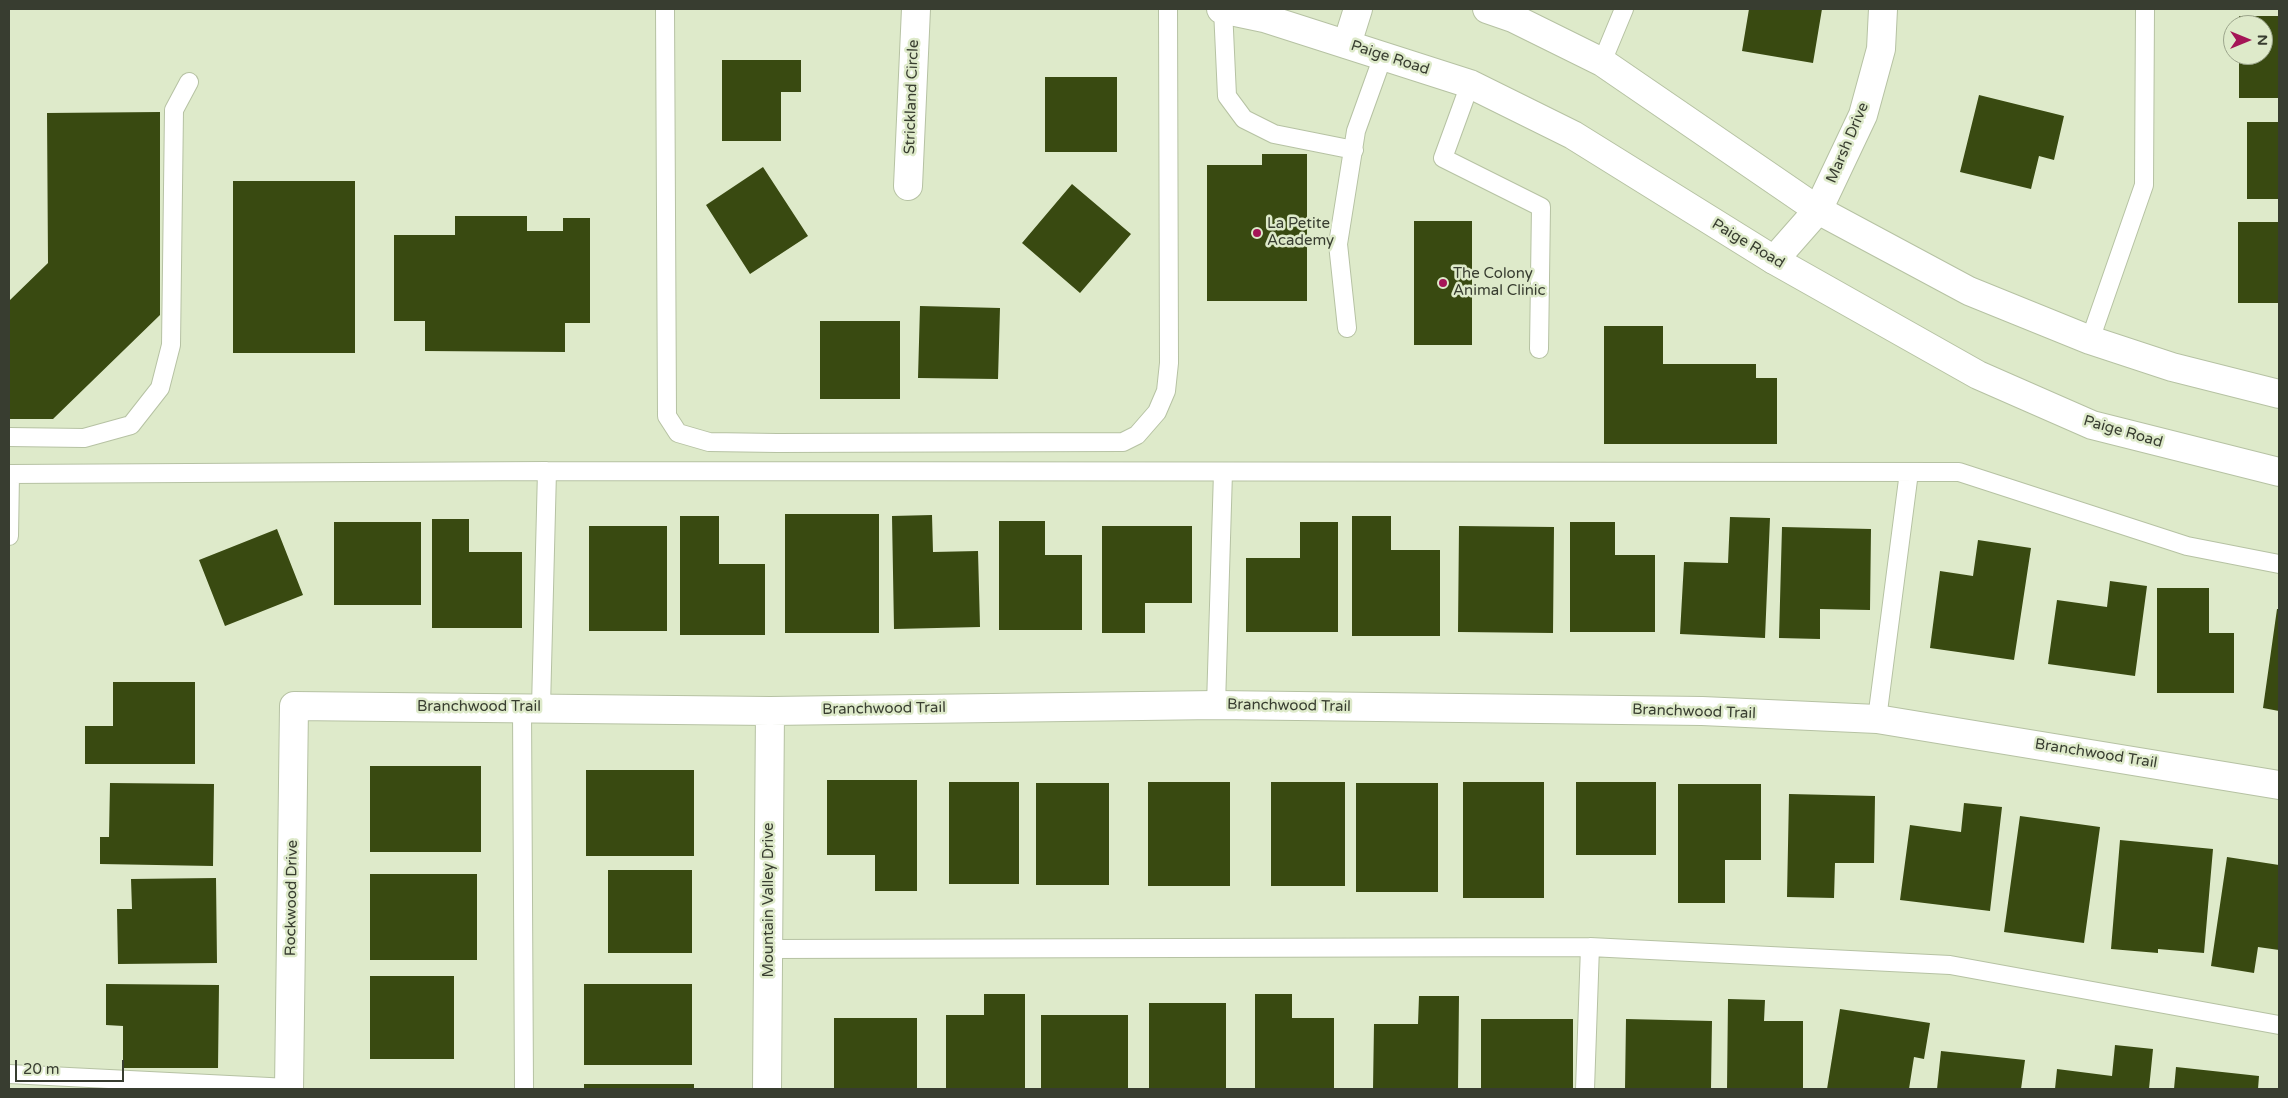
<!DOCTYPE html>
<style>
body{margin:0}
#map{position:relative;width:2288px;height:1098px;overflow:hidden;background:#deeaca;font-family:"Varela Round",sans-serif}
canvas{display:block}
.frame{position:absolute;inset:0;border:10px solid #383d30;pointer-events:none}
.north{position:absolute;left:2223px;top:15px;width:50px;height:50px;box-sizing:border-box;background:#deeaca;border:1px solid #9ca58c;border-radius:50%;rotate:90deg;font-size:14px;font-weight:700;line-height:20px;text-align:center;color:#383d30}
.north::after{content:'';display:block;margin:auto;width:18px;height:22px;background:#a51557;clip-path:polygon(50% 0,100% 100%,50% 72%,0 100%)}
.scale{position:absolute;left:15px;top:1060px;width:109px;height:22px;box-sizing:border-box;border:2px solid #383d30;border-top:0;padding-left:6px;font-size:15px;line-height:18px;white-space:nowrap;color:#383d30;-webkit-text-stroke:4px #deeaca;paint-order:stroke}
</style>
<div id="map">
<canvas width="2288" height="1098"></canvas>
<div class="frame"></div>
<div class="north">N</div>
<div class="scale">20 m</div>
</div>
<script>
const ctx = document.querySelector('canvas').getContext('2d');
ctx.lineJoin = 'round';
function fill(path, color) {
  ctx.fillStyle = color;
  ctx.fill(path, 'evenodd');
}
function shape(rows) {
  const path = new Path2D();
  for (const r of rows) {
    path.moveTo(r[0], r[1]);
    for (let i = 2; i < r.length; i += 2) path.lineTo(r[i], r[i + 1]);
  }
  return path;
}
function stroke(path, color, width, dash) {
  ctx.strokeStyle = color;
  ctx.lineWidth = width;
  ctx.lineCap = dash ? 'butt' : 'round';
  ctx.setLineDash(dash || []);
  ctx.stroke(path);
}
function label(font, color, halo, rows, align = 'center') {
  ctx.font = font + ' "Varela Round",sans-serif';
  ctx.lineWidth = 5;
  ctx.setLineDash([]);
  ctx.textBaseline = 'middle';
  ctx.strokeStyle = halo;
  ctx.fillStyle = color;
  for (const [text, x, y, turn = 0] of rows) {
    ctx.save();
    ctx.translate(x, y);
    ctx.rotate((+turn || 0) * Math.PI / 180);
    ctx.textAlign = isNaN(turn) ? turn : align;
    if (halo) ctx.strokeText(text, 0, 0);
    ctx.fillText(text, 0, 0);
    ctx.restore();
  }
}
fill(shape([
 [1749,9,1822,9,1813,63,1742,51],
 [2239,16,2279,16,2279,98,2239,98,2239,55,2263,55,2263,25,2239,25],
 [722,60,801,60,801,92,781,92,781,141,722,141],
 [1045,77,1117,77,1117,152,1045,152],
 [1979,95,2064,116,2054,160,2039,156,2031,189,1960,172],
 [160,112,160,315,53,419,9,419,9,301,48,263,47,113],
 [2247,122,2279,122,2279,199,2247,199],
 [1262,154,1307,154,1307,301,1207,301,1207,165,1262,165],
 [763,167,808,236,750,274,706,205],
 [233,181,355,181,355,353,233,353],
 [1072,184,1131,234,1080,293,1022,243],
 [455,216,527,216,527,231,563,231,563,218,590,218,590,323,565,323,565,352,425,351,425,321,394,321,394,235,455,235],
 [1414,221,1472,221,1472,345,1414,345],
 [2238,222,2279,222,2279,303,2238,303],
 [920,306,1000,308,998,379,918,378],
 [820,321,900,321,900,399,820,399],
 [1604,326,1663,326,1663,364,1756,364,1756,378,1777,378,1777,444,1604,444],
 [785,514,879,514,879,633,785,633],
 [932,515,933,552,978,551,980,627,894,629,892,516],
 [680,516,719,516,719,564,765,564,765,635,680,635],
 [1352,516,1391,516,1391,550,1440,550,1440,636,1352,636],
 [1730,517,1770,518,1765,638,1680,634,1684,562,1728,563],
 [432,519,469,519,469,552,522,552,522,628,432,628],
 [999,521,1045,521,1045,555,1082,555,1082,630,999,630],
 [334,522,421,522,421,605,334,605],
 [1300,522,1338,522,1338,632,1246,632,1246,558,1300,558],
 [1570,522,1615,522,1615,555,1655,555,1655,632,1570,632],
 [589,526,667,526,667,631,589,631],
 [1102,526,1192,526,1192,603,1145,603,1145,633,1102,633],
 [1459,526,1554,527,1553,633,1458,632],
 [1782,527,1871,529,1870,610,1820,609,1820,639,1779,638],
 [277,529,303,595,225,626,199,560],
 [1978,540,2031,548,2014,660,1930,648,1940,571,1973,576],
 [2110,581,2147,586,2135,676,2048,664,2057,600,2107,607],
 [2157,588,2209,588,2209,633,2234,633,2234,693,2157,693],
 [2277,609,2279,609,2279,711,2263,708],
 [113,682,195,682,195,764,85,764,85,726,113,726],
 [370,766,481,766,481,852,370,852],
 [586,770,694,770,694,856,586,856],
 [827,780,917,780,917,891,875,891,875,855,827,855],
 [949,782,1019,782,1019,884,949,884],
 [1148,782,1230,782,1230,886,1148,886],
 [1271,782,1345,782,1345,886,1271,886],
 [1463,782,1544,782,1544,898,1463,898],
 [1576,782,1656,782,1656,855,1576,855],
 [110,783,214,784,213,866,100,864,100,837,109,837],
 [1036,783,1109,783,1109,885,1036,885],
 [1356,783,1438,783,1438,892,1356,892],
 [1678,784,1761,784,1761,860,1725,860,1725,903,1678,903],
 [1789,794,1875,796,1874,863,1835,863,1834,898,1787,897],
 [1964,803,2002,807,1990,911,1900,900,1910,825,1961,832],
 [2020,816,2100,827,2084,943,2004,932],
 [2120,840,2213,849,2204,953,2158,949,2158,953,2111,949],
 [2227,857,2279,865,2279,950,2258,947,2254,973,2211,966],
 [608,870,692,870,692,953,608,953],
 [370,874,477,874,477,960,370,960],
 [216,878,217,963,118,964,117,909,132,909,131,879],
 [370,976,454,976,454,1059,370,1059],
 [106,984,219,985,218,1068,123,1068,123,1026,106,1025],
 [584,984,692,984,692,1065,584,1065],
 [984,994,1025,994,1025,1089,946,1089,946,1015,984,1015],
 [1255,994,1292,994,1292,1018,1334,1018,1334,1089,1255,1089],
 [1419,996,1459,996,1458,1089,1373,1089,1374,1024,1418,1024],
 [1728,999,1765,1000,1764,1021,1803,1021,1803,1089,1727,1089],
 [1149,1003,1226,1003,1226,1089,1149,1089],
 [1840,1009,1930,1023,1924,1059,1914,1057,1909,1089,1827,1089],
 [1041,1015,1128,1015,1128,1089,1041,1089],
 [834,1018,917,1018,917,1089,834,1089],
 [1481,1019,1573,1019,1573,1089,1481,1089],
 [1626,1019,1712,1021,1711,1089,1625,1089],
 [2115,1045,2153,1049,2149,1089,2055,1089,2057,1069,2112,1076],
 [1941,1051,2025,1060,2021,1089,1937,1089],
 [2176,1067,2259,1076,2258,1089,2174,1089],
 [584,1084,694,1084,694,1089,584,1089]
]), '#394a11');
const lane = shape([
 [665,9,667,416,678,433,709,442,777,443,1123,442,1137,435,1157,412,1166,391,1169,363,1168,9],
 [1223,9,1227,96,1244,119,1274,134,1354,150],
 [1602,62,1624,9],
 [1470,84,1443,158,1541,207,1539,349],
 [1347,328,1338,244,1356,131,1383,56],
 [2090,340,2144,185,2145,9],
 [9,437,84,438,131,425,160,388,171,345,174,110,189,82],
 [547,471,1959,472,2187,546,2279,564],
 [9,536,10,474,547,471,541,707],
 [1216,705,1223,472],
 [522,708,524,1089],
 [1877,719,1909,472],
 [768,949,1590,947,1950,965,2279,1025],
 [9,1074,289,1088],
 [1585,1089,1590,947]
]);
const street = shape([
 [1347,44,1358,9],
 [908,186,916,9],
 [1774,260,1818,210,1863,115,1881,49,1883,9],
 [289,1089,294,706,770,711,1216,705,1702,711,1877,719,2279,785],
 [767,1089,770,711]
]);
const secondary = shape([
 [1221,9,1264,18,1470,84,1573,135,1774,260,1978,375,2092,425,2279,472],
 [1487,9,1513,18,1602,62,1818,210,1969,291,2090,340,2172,367,2279,394]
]);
stroke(lane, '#b6c2a3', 20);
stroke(street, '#b6c2a3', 30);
stroke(secondary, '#b6c2a3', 30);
stroke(lane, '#fff', 18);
stroke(street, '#fff', 28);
stroke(secondary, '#fff', 28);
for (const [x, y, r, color] of [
 [1257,233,5,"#a51557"],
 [1443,283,5,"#a51557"]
]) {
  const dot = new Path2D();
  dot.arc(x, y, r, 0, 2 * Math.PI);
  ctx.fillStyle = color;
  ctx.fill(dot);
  stroke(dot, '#deeaca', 2);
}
label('15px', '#383d30', '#deeaca', [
 ["Paige Road",1390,58,18],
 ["Strickland Circle",912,97,-88],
 ["Marsh Drive",1848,143,-67],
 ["Paige Road",1748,244,31],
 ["Paige Road",2123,432,16],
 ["Branchwood Trail",1289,706,1],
 ["Branchwood Trail",479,707],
 ["Branchwood Trail",884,709,-1],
 ["Branchwood Trail",1694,712,2],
 ["Branchwood Trail",2096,754,9],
 ["Rockwood Drive",292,898,-89],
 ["Mountain Valley Drive",769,900,-90]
]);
label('15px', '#383d30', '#deeaca', [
 ["La Petite",1267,224],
 ["Academy",1267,241],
 ["The Colony",1453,274],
 ["Animal Clinic",1453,291]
], 'left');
</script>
